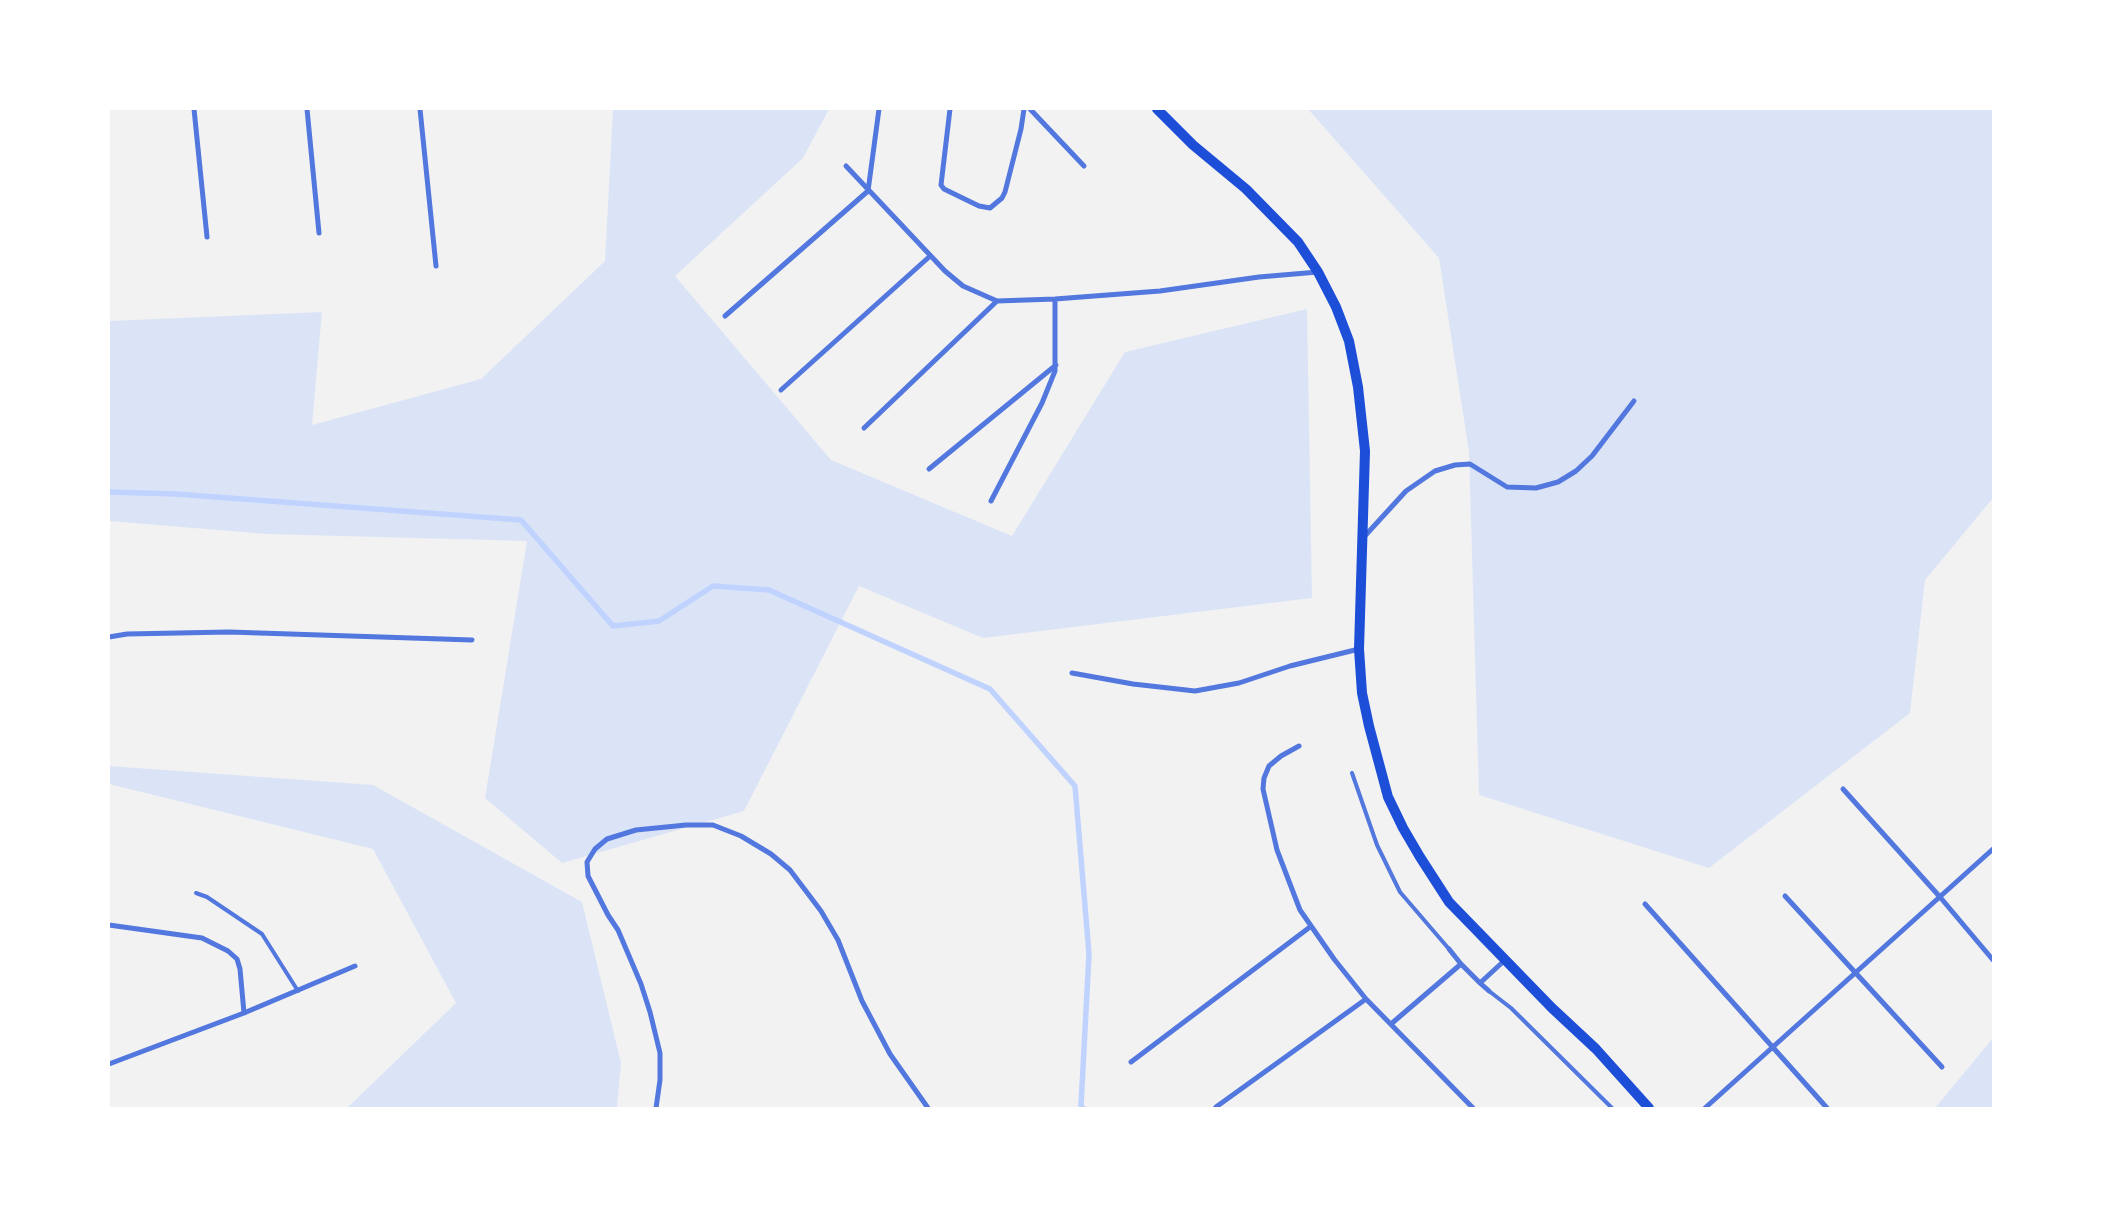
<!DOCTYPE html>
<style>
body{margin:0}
#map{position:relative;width:2102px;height:1217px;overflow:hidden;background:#f2f2f2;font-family:Helvetica,sans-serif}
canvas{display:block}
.frame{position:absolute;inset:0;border:110px solid #fff;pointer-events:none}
</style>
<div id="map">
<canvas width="2102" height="1217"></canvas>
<div class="frame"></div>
</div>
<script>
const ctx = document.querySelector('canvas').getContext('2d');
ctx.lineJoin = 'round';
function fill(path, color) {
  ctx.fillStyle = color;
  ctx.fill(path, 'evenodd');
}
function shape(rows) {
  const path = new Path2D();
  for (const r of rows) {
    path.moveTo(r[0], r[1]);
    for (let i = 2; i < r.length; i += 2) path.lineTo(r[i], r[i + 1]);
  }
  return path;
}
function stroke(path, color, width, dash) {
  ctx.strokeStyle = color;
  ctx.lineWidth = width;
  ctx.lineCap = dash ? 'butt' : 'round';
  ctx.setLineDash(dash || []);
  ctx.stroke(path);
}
fill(shape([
 [613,109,829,109,803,158,675,276,831,460,1012,536,1125,352,1307,309,1312,598,983,638,859,586,744,811,562,863,485,798,527,541,267,534,109,521,109,321,322,312,312,425,481,379,605,261],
 [1308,109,1993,109,1993,498,1925,580,1910,713,1709,868,1479,795,1469,452,1439,258],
 [109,766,373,785,582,902,621,1063,617,1108,347,1108,456,1003,373,849,109,784],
 [1993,1038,1993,1108,1935,1108]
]), '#dbe4f7');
stroke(shape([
 [109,492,176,494,521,520,613,626,659,621,713,586,769,590,990,689,1075,786,1089,954,1081,1106,1083,1108]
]), '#bfd3fe', 5.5);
stroke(shape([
 [1352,773,1377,845,1400,892,1449,949],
 [196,893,207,897,262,934,298,991],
 [1489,991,1511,1008,1612,1108]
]), '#5277de', 4);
stroke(shape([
 [194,109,207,237],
 [307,109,319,233],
 [420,109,436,266],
 [950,109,941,185,944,189,979,206,990,208,1002,198,1005,192,1021,129,1024,109],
 [1030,109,1084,166],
 [846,166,945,271,963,286,997,301,1055,299,1160,291,1259,277,1318,272],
 [725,316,868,191,879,109],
 [781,390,929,257],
 [864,428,997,301],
 [929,469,1056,365],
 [991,501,1042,403,1055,371,1055,299],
 [1363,538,1406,491,1435,471,1455,465,1470,464,1507,487,1536,488,1558,482,1576,471,1592,456,1634,401],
 [109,637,127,634,229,632,472,640],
 [1072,673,1133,684,1195,691,1239,683,1290,666,1359,649],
 [1299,746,1281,756,1269,766,1264,778,1263,789,1277,850,1300,910,1334,959,1366,999,1473,1108],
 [1843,789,1940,897,1993,960],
 [1785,896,1942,1067],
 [1645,904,1827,1108],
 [109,925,202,938,228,951,237,959,240,969,244,1013],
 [1449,949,1461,964],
 [1480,983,1489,991],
 [1391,1024,1461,964,1480,983,1505,960],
 [1131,1062,1310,927],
 [109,1064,244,1013,355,966],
 [1216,1107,1366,999],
 [656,1108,660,1080,660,1053,650,1012,641,984,618,930,608,915,588,876,587,862,595,849,607,839,636,830,686,825,713,825,741,836,771,854,790,870,821,911,838,940,862,1001,890,1054,928,1108],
 [1705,1108,1993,849]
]), '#5277de', 5);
stroke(shape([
 [1157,109,1193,145,1246,189,1298,242,1318,272,1336,307,1349,341,1358,387,1365,451,1359,649,1362,693,1369,726,1388,797,1403,828,1420,857,1449,902,1552,1008,1596,1049,1649,1108]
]), '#1d4ed8', 10);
</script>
